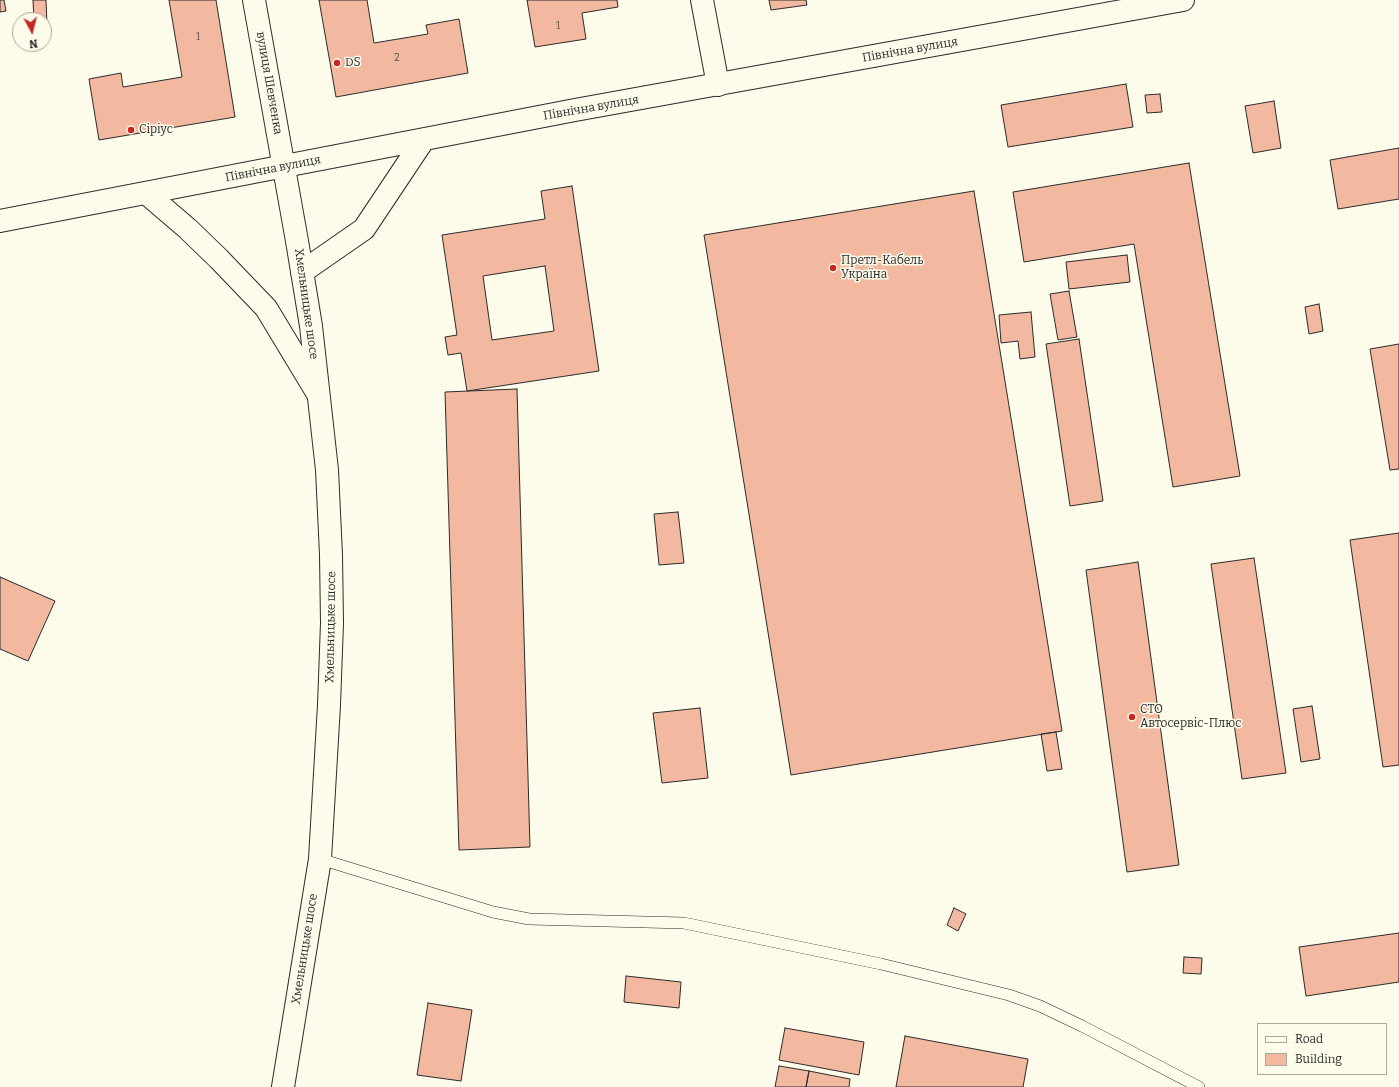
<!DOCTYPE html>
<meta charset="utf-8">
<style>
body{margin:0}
#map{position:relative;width:1399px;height:1087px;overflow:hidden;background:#fdfbea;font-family:Bitter,serif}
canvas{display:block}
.legend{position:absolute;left:1257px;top:1023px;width:130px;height:52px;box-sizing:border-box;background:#fdfbea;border:1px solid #a9a89e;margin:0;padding:5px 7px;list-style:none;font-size:12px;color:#2b2b2b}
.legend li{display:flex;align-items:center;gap:8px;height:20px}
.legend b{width:20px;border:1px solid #a9a89e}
.north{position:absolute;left:12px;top:12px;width:40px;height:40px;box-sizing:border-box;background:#fdfbea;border:1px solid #a9a89e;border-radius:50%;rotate:173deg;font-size:11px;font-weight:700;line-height:16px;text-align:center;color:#2b2b2b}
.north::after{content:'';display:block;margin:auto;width:14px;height:18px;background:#c62828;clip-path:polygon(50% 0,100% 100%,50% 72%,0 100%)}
</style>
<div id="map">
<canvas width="1399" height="1087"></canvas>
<ul class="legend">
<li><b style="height:5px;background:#fdfbea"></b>Road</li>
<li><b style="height:11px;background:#f2b8a0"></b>Building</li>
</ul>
<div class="north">N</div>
</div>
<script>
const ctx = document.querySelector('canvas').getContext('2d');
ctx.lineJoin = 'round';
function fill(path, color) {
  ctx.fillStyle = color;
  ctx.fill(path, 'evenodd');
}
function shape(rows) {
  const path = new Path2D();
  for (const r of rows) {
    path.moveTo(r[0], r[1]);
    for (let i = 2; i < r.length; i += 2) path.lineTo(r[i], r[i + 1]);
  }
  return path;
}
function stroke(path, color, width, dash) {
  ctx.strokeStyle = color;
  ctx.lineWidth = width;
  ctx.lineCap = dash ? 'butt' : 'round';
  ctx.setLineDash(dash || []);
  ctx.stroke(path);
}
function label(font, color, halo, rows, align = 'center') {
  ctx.font = font + ' Bitter,serif';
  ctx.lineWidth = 3;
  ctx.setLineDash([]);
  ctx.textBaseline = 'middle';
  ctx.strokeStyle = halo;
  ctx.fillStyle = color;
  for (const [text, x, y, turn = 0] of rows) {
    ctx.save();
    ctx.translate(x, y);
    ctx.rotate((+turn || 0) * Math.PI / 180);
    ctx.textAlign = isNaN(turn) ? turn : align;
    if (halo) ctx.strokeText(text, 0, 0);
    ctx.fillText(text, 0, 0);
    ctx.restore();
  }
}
const building = shape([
 [0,0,4,0,6,11,0,12,0,0],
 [33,0,46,0,47,25,44,25,44,20,34,20,33,0],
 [169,0,216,0,235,117,99,140,89,79,121,73,123,87,182,77,169,0],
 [319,0,367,0,374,43,428,34,426,25,459,19,468,73,336,97,319,0],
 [527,0,617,0,618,7,582,13,586,39,535,47,527,0],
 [769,0,806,0,807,5,771,10,769,0],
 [1126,84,1133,127,1008,147,1001,105,1126,84],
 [1160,94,1162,112,1147,113,1145,95,1160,94],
 [1274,101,1281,148,1253,153,1245,106,1274,101],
 [1399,148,1399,199,1338,209,1330,160,1399,148],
 [1189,163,1240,476,1173,487,1134,244,1024,262,1013,192,1189,163],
 [572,186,599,371,467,391,461,353,448,355,445,337,457,335,442,235,545,219,541,191,572,186],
 [545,266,554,331,492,340,483,276,545,266],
 [974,191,1062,731,791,775,704,235,974,191],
 [1127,255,1130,282,1069,289,1066,262,1127,255],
 [1069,291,1077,337,1058,340,1050,294,1069,291],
 [1319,304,1323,331,1309,334,1305,307,1319,304],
 [1031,312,1035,357,1020,359,1018,341,1001,343,999,315,1031,312],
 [1079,339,1103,501,1070,506,1046,344,1079,339],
 [1399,344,1399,469,1390,470,1370,349,1399,344],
 [517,389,530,847,459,850,445,392,517,389],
 [678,512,684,563,659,565,654,514,678,512],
 [1399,533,1399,765,1383,767,1350,540,1399,533],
 [1254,558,1286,773,1242,779,1211,564,1254,558],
 [1138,562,1179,865,1127,872,1086,570,1138,562],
 [0,577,55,601,28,661,0,649,0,577],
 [1312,706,1320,759,1301,762,1293,709,1312,706],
 [700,708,708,778,662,783,653,713,700,708],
 [1056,732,1062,769,1047,771,1041,734,1056,732],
 [954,908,966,914,958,931,947,925,954,908],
 [1399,933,1399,982,1306,996,1299,947,1399,933],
 [1184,957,1202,958,1201,974,1183,973,1184,957],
 [626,976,681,982,679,1008,624,1002,626,976],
 [428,1003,472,1010,461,1081,417,1075,428,1003],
 [785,1028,864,1042,859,1075,779,1060,785,1028],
 [905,1036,1028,1059,1023,1087,896,1087,905,1036],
 [779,1066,809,1071,806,1087,775,1087,779,1066],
 [809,1071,850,1079,849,1087,806,1087,809,1071]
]);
fill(building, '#f2b8a0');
stroke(building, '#2b2b2b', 1);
const service = shape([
 [320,859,493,912,529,919,684,923,881,964,1009,995,1040,1006,1082,1026,1199,1087]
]);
const minor = shape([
 [702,0,718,85]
]);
const tertiary = shape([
 [254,0,297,241,311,326,327,470,331,555,332,623,329,705,320,859,283,1087]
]);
const secondary = shape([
 [146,193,188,229,219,259,266,308,318,394],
 [0,221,575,110,1183,0],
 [302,272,364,229,424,139]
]);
stroke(service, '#2b2b2b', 12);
stroke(minor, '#2b2b2b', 24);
stroke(tertiary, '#2b2b2b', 24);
stroke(secondary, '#2b2b2b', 24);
stroke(service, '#fdfbea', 11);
stroke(minor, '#fdfbea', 22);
stroke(tertiary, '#fdfbea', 22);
stroke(secondary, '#fdfbea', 22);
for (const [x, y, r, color] of [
 [337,63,4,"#c62828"],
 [131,130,4,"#c62828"],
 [833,268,4,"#c62828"],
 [1132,717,4,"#c62828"]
]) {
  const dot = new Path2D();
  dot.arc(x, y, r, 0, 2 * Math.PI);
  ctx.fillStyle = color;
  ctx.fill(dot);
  stroke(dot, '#fdfbea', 1.5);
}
label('10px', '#5d4e48', null, [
 ["1",558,26],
 ["1",198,37],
 ["2",397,58]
]);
label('12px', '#2b2b2b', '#fdfbea', [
 ["Північна вулиця",910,50,-10],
 ["вулиця Шевченка",269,83,80],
 ["Північна вулиця",591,108,-10],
 ["Північна вулиця",273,169,-11],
 ["Хмельницьке шосе",306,304,82],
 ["Хмельницьке шосе",331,627,-89],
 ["Хмельницьке шосе",305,949,-81]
]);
label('12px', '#2b2b2b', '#fdfbea', [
 ["DS",345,63],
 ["Сіріус",139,130],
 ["Претл-Кабель",841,261],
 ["Україна",841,275],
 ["СТО",1140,710],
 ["Автосервіс-Плюс",1140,724]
], 'left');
</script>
